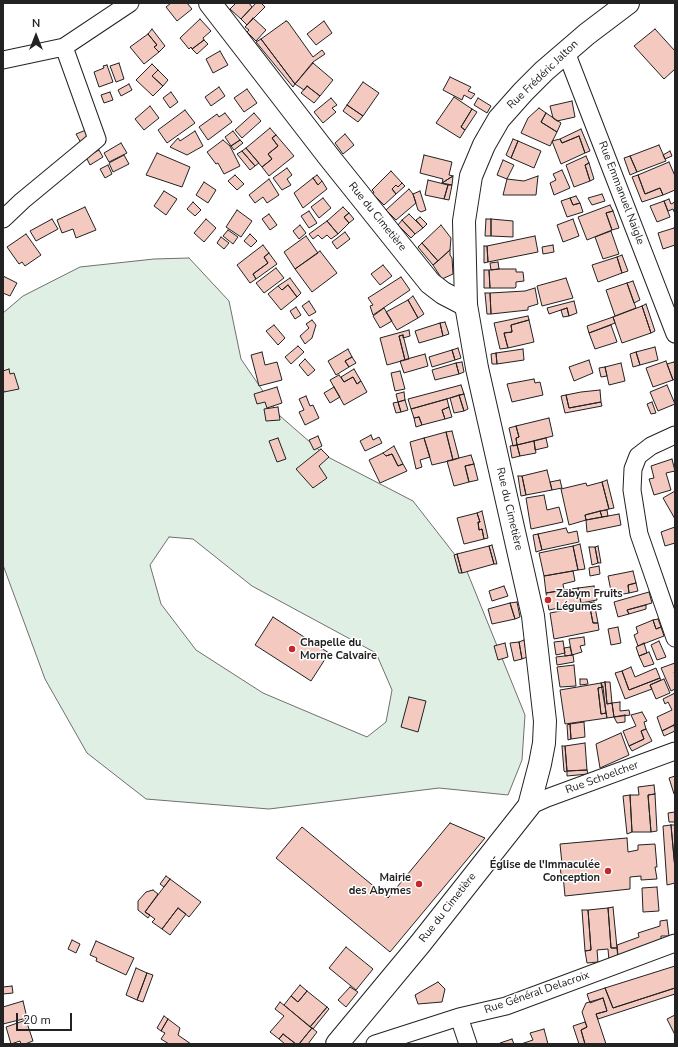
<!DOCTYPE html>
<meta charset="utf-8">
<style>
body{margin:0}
#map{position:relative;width:678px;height:1047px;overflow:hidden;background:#fff;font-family:"Nunito Sans",sans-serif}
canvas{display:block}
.frame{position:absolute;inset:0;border:4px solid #222;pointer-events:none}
.north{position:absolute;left:16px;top:16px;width:40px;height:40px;-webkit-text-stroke:3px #fff;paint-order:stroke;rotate:0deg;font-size:11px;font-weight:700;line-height:16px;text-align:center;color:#222}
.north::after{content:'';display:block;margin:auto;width:14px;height:18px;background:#222;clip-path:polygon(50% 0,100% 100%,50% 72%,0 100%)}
.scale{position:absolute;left:16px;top:1013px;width:56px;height:18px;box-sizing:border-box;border:2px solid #222;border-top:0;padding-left:5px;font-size:12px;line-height:14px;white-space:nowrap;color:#222;-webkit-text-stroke:3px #fff;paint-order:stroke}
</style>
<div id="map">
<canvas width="678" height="1047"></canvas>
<div class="frame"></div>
<div class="north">N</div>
<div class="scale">20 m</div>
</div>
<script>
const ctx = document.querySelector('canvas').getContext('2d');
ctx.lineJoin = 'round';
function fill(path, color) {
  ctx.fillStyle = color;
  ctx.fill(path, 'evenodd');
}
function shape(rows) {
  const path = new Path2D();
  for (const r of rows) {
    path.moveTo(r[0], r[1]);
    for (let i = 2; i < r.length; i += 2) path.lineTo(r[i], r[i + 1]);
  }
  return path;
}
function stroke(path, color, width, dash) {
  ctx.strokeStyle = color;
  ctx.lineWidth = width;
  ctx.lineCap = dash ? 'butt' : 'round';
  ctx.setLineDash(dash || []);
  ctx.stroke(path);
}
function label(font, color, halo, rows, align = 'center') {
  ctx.font = font + ' "Nunito Sans",sans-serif';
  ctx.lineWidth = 3;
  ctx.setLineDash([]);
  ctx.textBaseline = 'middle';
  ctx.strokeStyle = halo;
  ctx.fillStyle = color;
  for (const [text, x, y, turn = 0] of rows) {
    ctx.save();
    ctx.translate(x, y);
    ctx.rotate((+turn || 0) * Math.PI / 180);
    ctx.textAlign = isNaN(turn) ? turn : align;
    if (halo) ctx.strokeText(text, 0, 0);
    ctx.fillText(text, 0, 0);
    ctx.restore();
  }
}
const green = shape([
 [189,258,229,301,241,359,280,416,326,456,413,501,466,569,525,715,522,760,508,795,439,788,269,809,146,799,87,753,45,679,3,565,3,313,23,296,80,267,154,259,189,258],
 [169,537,193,539,252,586,376,653,392,690,386,722,367,737,263,693,196,650,161,604,150,565,169,537]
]);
fill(green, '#e0efe3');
stroke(green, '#6f6f6f', 1);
const building = shape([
 [171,3,187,3,192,9,177,21,166,7,171,3],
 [236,3,249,3,252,7,241,19,230,9,236,3],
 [256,3,261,3,265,7,247,25,241,19,256,3],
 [253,18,266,30,256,41,247,32,249,30,245,27,253,18],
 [200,19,211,31,203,38,204,40,192,49,191,47,189,49,180,38,200,19],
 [286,21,288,22,313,57,322,50,325,54,313,62,295,84,261,39,286,21],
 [324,21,332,33,316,45,307,34,324,21],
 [152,29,165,46,159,52,154,47,157,45,148,34,152,29],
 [655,29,675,51,675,69,664,79,634,46,655,29],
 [148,34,157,45,154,47,159,52,144,64,130,47,148,34],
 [261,39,295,84,293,87,256,42,261,39],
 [204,40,208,44,197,54,192,49,204,40],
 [220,51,228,65,213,73,206,59,220,51],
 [119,63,124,79,116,82,110,66,119,63],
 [313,63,333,80,320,96,307,86,304,90,295,84,313,63],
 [152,64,158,70,152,76,163,86,153,96,136,80,152,64],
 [107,65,113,82,99,87,94,72,104,68,103,66,107,65],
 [158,70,168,80,163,86,152,76,158,70],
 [450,77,471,87,468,91,475,94,471,99,464,95,462,100,443,90,450,77],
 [363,82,379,93,363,116,347,105,363,82],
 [129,84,132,90,121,96,118,90,129,84],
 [307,86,320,96,314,103,301,93,307,86],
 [219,87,225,96,211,106,205,97,219,87],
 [247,89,257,103,244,112,234,98,247,89],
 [110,92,113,100,104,103,101,95,110,92],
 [171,92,178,102,170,108,163,98,171,92],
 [454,97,472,109,461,127,465,130,460,138,436,123,454,97],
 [331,98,337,105,332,108,336,112,323,123,314,112,331,98],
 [478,98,491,106,487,113,474,105,478,98],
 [572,101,575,117,557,121,553,118,550,106,572,101],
 [347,105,363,116,358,122,343,111,347,105],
 [150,106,159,118,144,130,135,119,150,106],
 [539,108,546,113,541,122,557,132,550,146,521,133,528,118,539,108],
 [472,109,477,112,465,130,461,127,472,109],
 [185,110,195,123,167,143,158,130,185,110],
 [225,113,232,122,208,140,199,127,217,114,219,117,225,113],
 [254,113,261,121,242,138,235,130,254,113],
 [546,113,561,123,557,132,541,122,546,113],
 [270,128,276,135,272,138,278,146,268,154,272,159,262,167,246,148,270,128],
 [581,129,590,151,585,153,579,136,562,143,560,139,581,129],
 [86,130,91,140,82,145,76,134,86,130],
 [195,131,203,146,187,155,170,147,178,138,180,141,195,131],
 [233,131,240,140,231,146,225,137,233,131],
 [345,134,354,145,343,154,335,143,345,134],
 [276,135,294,156,269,176,262,167,272,159,268,154,278,146,272,138,276,135],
 [579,136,585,153,561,164,552,141,560,139,562,143,579,136],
 [513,139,518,141,511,158,506,155,513,139],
 [223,140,230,146,240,166,224,174,218,163,216,164,207,152,223,140],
 [240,140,243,143,234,150,231,146,240,140],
 [518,141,541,151,534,168,511,158,518,141],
 [121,143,127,153,109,162,104,153,121,143],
 [659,145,666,161,637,172,630,156,659,145],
 [246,148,259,163,255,166,242,151,246,148],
 [99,150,103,157,90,165,86,157,99,150],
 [242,151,255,166,250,170,237,154,242,151],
 [670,151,672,156,665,159,663,155,670,151],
 [157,153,190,167,182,187,146,175,157,153],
 [124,155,129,164,113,172,109,163,124,155],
 [424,155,452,162,449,175,453,176,442,183,443,179,420,173,424,155],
 [586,156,589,163,585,165,590,181,574,187,566,165,586,156],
 [630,156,637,172,630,175,624,158,630,156],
 [503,160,514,165,507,179,497,175,503,160],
 [669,162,675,176,675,190,663,195,660,188,645,194,638,175,669,162],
 [589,163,594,179,590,181,585,165,589,163],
 [108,165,112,174,105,178,100,169,108,165],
 [287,168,292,175,287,179,291,185,282,190,273,178,287,168],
 [562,170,570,188,554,195,550,183,556,180,553,174,562,170],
 [391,171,402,183,398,187,396,185,392,189,396,194,384,205,373,194,374,192,372,190,391,171],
 [235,175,244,184,237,190,228,181,235,175],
 [317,175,322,181,318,185,313,178,317,175],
 [638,175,645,194,660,188,663,195,642,202,632,177,638,175],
 [453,176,452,185,442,183,453,176],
 [538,176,536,195,503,195,507,179,524,181,538,176],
 [313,178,318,185,322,181,327,189,303,208,294,193,313,178],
 [269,179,279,195,267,203,263,197,255,203,249,195,269,179],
 [428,180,448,185,444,199,425,195,428,180],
 [204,182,216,190,208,203,196,195,204,182],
 [402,183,405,186,396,194,392,189,396,185,398,187,402,183],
 [448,185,452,185,449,200,444,199,448,185],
 [409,189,413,194,416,203,396,220,386,210,409,189],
 [164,191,177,199,166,215,154,206,164,191],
 [420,191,426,210,421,212,418,210,413,194,420,191],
 [602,194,605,201,592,205,588,198,602,194],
 [576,196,580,203,573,205,570,198,576,196],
 [323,198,331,208,319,218,311,207,323,198],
 [570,198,573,205,580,203,583,212,567,217,561,201,570,198],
 [669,199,671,204,675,202,675,214,673,209,668,211,664,201,669,199],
 [664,201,670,217,657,222,650,206,664,201],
 [193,202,201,210,195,216,187,209,193,202],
 [610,205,613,211,606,213,612,230,587,240,578,217,610,205],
 [85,207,96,230,76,238,73,229,62,233,57,220,85,207],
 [343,207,349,213,344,217,349,223,338,234,327,221,343,207],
 [237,210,252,221,241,237,226,227,237,210],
 [309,211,317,223,309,228,301,216,309,211],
 [613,211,619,228,612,230,606,213,613,211],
 [349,213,354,219,349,223,344,217,349,213],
 [269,214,277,225,270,230,262,219,269,214],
 [409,214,423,228,415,234,402,220,409,214],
 [420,217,427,224,423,228,416,220,420,217],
 [52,219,58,229,36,241,30,231,52,219],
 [206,219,216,228,204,242,194,233,206,219],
 [486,219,491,219,491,236,485,236,486,219],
 [491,219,513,221,513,237,491,236,491,219],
 [573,219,579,236,563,242,557,225,573,219],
 [402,220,415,234,411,238,398,225,402,220],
 [327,221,338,234,331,239,327,235,322,239,318,235,313,239,309,234,327,221],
 [300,225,306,233,299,239,293,231,300,225],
 [441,225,451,238,450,250,438,261,422,243,441,225],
 [674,228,675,231,675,245,663,249,658,233,674,228],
 [228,230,238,237,233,244,223,236,228,230],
 [611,231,619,254,603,259,595,237,611,231],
 [345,232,350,239,337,249,332,242,345,232],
 [26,234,41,255,25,266,22,262,19,264,7,247,26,234],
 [250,234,257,241,251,247,244,241,250,234],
 [306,236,318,253,295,269,284,252,306,236],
 [535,236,538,252,488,262,487,246,535,236],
 [221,237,229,243,224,249,217,243,221,237],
 [422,243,438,261,433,265,418,247,422,243],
 [263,245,269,253,264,257,268,263,253,274,256,279,250,283,237,265,263,245],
 [553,245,554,252,543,254,542,247,553,245],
 [484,246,487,246,488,262,484,263,484,246],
 [450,250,450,255,452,258,453,274,442,279,433,265,450,250],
 [320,251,337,273,312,292,295,269,320,251],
 [269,253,277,264,256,279,253,274,268,263,264,257,269,253],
 [622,255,628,271,622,273,617,257,622,255],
 [617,257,622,273,598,282,592,265,617,257],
 [498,262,499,269,491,270,490,263,498,262],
 [383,265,392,276,380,285,371,274,383,265],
 [276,268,284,278,264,293,256,283,276,268],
 [499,269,516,269,516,272,523,272,524,281,516,282,516,287,515,288,490,288,489,270,499,269],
 [484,270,489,270,490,288,484,288,484,270],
 [3,276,17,283,10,296,3,293,3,276],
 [401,277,410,290,373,315,370,306,373,305,368,298,401,277],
 [290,278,301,293,297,297,288,285,282,290,278,286,290,278],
 [566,278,573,298,542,306,537,286,566,278],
 [633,281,640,300,634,303,627,283,633,281],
 [627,283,636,308,615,316,606,290,627,283],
 [288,285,297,297,281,310,268,294,278,286,282,290,288,285],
 [535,288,538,304,528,307,528,310,491,314,490,293,525,291,535,288],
 [485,293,490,293,491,314,487,314,485,293],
 [413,296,424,314,418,318,408,300,413,296],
 [408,300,418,318,397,330,386,312,408,300],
 [309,301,316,312,309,316,302,306,309,301],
 [574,301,577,313,569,316,567,308,549,314,547,308,574,301],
 [646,304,655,331,651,333,642,306,646,304],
 [642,306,651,333,622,343,613,317,642,306],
 [296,307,301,315,295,319,290,311,296,307],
 [384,308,392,321,380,328,373,316,384,308],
 [567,308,569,316,563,317,561,310,567,308],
 [528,316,529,320,511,325,512,332,504,333,508,348,500,349,494,323,528,316],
 [613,317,615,323,589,333,587,326,613,317],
 [312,320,316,325,312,338,305,344,300,336,309,328,306,324,312,320],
 [529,320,534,342,508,348,504,333,512,332,511,325,529,320],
 [445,322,449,334,443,336,440,323,445,322],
 [440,323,443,336,419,343,415,331,440,323],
 [274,325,285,338,278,345,266,331,274,325],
 [611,325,617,342,595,349,589,333,611,325],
 [409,330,410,336,403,338,403,335,399,336,405,360,387,365,380,338,409,330],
 [403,335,409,359,405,360,399,336,403,335],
 [298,346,304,352,291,364,285,357,298,346],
 [655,347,658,360,640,365,636,352,655,347],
 [458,348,461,358,455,360,452,350,458,348],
 [348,349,352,357,345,361,349,367,336,375,328,361,348,349],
 [523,349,524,360,497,364,496,353,523,349],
 [452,350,455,360,432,367,429,357,452,350],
 [262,352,265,365,277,362,282,380,259,386,251,355,262,352],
 [636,352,640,365,633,367,630,354,636,352],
 [496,353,497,364,492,364,491,354,496,353],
 [425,354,428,366,404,373,400,361,425,354],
 [352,357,356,363,349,367,345,361,352,357],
 [305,359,315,370,308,376,299,365,305,359],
 [589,360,593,373,574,381,569,367,589,360],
 [666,361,673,380,653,387,646,368,666,361],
 [462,362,464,372,459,374,456,363,462,362],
 [674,362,675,365,675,379,673,380,667,364,674,362],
 [456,363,459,374,435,380,432,370,456,363],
 [621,363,625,381,609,385,605,367,621,363],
 [605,367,607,376,601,377,599,368,605,367],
 [9,369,10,374,14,373,19,389,4,392,3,387,3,371,9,369],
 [354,369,361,381,357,384,353,377,344,382,341,377,354,369],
 [400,371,405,389,395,391,391,373,400,371],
 [339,375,344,382,353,377,357,384,361,381,367,392,344,405,330,380,339,375],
 [534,379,535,383,540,382,543,395,512,402,507,384,534,379],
 [461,385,464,394,411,409,408,399,461,385],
 [667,385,675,404,658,411,650,392,667,385],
 [277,387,282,403,267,408,265,402,257,404,254,394,277,387],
 [334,387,340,397,330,403,324,393,334,387],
 [600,390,601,402,569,408,566,395,581,392,600,390],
 [404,392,405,400,398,402,396,394,404,392],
 [464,394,468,409,464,411,459,395,464,394],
 [459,395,464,411,454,413,450,398,459,395],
 [566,395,569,408,601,402,602,406,565,413,561,396,566,395],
 [306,396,310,406,313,405,319,418,305,425,299,412,304,410,299,399,306,396],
 [447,399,449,407,442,410,445,419,422,425,419,417,414,418,411,409,447,399],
 [405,400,408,410,401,412,398,402,405,400],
 [398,402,401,412,396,413,393,403,398,402],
 [652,402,656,413,651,414,647,404,652,402],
 [278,407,280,420,266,421,264,409,278,407],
 [449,407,452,417,445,419,442,410,449,407],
 [419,417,422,425,416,427,414,418,419,417],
 [549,418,553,436,517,445,516,438,519,437,516,426,549,418],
 [516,426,519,437,516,438,517,445,513,446,509,428,516,426],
 [452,431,459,458,453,460,446,432,452,431],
 [446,432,453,460,432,465,424,438,446,432],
 [371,435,373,440,379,437,382,443,365,451,360,441,371,435],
 [318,436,322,446,314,450,309,440,318,436],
 [278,438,286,459,277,462,269,441,278,438],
 [424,438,430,457,420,460,422,467,416,469,410,442,424,438],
 [546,438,548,447,535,450,534,441,546,438],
 [534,441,536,453,520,456,517,445,534,441],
 [517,445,520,456,512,458,510,446,517,445],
 [394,446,403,464,398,466,392,454,386,456,383,453,394,446],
 [321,449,329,457,319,466,327,478,313,488,296,469,321,449],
 [383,453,386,456,392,454,398,466,403,464,407,471,380,483,369,460,383,453],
 [471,455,474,464,465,466,469,482,454,486,447,461,471,455],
 [672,459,675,471,666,473,671,490,654,495,649,479,654,478,651,466,672,459],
 [474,464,478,480,469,482,465,466,474,464],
 [547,470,552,490,526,495,522,476,547,470],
 [518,476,522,476,526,495,521,496,518,476],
 [560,480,562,488,552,490,550,482,560,480],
 [607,480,614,508,609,509,602,482,607,480],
 [602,482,609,509,585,515,586,520,569,525,561,489,586,483,587,486,602,482],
 [675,491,675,519,663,498,675,491],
 [544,495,547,510,559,507,563,522,531,529,526,498,544,495],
 [607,510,608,516,602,517,600,511,607,510],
 [482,511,488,538,484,539,482,529,479,530,478,522,480,522,477,513,482,511],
 [600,511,602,517,586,520,585,515,600,511],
 [477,513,480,522,478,522,479,530,482,529,484,539,464,544,457,518,477,513],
 [619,514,621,525,587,532,586,520,619,514],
 [675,527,675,543,665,546,661,532,675,527],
 [566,528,568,533,577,531,579,542,542,550,538,534,566,528],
 [538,534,542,550,536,552,533,535,538,534],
 [580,544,585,569,578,570,573,546,580,544],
 [492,545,497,564,494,564,489,546,492,545],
 [489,546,494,564,462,573,457,554,489,546],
 [573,546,578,570,544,576,539,553,573,546],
 [598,546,601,563,598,563,595,547,598,546],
 [589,547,595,547,598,563,592,565,589,547],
 [457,554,462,573,459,573,454,555,457,554],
 [599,566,600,574,590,576,589,568,599,566],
 [573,571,575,581,563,584,564,590,546,593,544,576,573,571],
 [633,571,636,583,628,585,629,593,612,596,608,576,633,571],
 [636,583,638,591,629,593,628,585,636,583],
 [504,586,508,596,492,601,489,591,504,586],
 [594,586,597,600,581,603,578,588,594,586],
 [578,588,581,603,549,610,546,593,578,588],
 [649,592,652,603,627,610,629,614,618,617,614,602,649,592],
 [517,602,520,617,515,619,510,603,517,602],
 [594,602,598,623,593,623,589,603,594,602],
 [510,603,515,619,492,624,488,609,510,603],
 [589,603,593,623,598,623,599,630,554,639,550,613,576,608,576,606,589,603],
 [646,605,646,609,629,614,627,610,646,605],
 [273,617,329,653,311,681,255,645,273,617],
 [658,619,661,627,656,629,653,620,658,619],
 [653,620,656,629,661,627,664,636,638,646,634,635,638,633,636,627,653,620],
 [618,627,621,643,611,645,608,629,618,627],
 [584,637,585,645,580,646,582,652,572,655,569,639,584,637],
 [524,640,527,657,522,659,519,642,524,640],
 [563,641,565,653,556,655,554,642,563,641],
 [659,641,666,657,657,660,651,645,659,641],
 [519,642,522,659,514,661,510,643,519,642],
 [505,643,508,657,498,660,494,646,505,643],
 [644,643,647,653,639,656,636,647,644,643],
 [570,647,572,655,565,656,564,648,570,647],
 [649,652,654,664,644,667,639,656,649,652],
 [573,655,574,662,557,665,556,657,573,655],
 [675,663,675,671,674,672,675,674,675,689,671,691,661,668,675,663],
 [574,665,576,686,560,687,557,667,574,665],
 [631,667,635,677,656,668,660,678,629,690,622,671,631,667],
 [622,671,629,690,660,678,661,680,650,685,652,689,625,699,615,673,622,671],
 [580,679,587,679,588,684,580,685,580,679],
 [664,679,670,693,656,699,650,685,664,679],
 [605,682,607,704,612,703,614,717,607,718,601,683,605,682],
 [605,682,610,682,612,703,607,704,605,682],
 [601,683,603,687,598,688,601,714,606,713,607,718,565,724,560,690,601,683],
 [603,687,606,713,601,714,598,688,603,687],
 [675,693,675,728,674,725,662,731,657,717,672,710,668,702,665,704,663,699,675,693],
 [409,697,426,701,418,732,401,727,409,697],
 [620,702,620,711,629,710,630,715,614,717,612,703,620,702],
 [642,712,647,721,644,722,646,729,641,731,644,739,629,746,623,731,636,726,631,715,642,712],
 [625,715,625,722,617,723,614,717,625,715],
 [584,722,585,737,571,739,570,724,584,722],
 [570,724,571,739,568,740,567,725,570,724],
 [674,725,675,731,664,736,662,731,674,725],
 [646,729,652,741,632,751,629,746,644,739,641,731,646,729],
 [621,733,629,755,600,768,596,744,621,733],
 [585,743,587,770,567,771,565,746,585,743],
 [562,746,565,746,567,771,565,772,564,771,562,746],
 [587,770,588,774,567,776,567,771,587,770],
 [675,776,675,794,674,794,669,778,675,776],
 [654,785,655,794,648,795,651,832,632,832,630,795,639,795,638,787,654,785],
 [655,794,657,831,651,832,648,795,655,794],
 [630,795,632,832,627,834,623,796,630,795],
 [675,812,675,822,669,822,668,813,675,812],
 [450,823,485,838,390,952,276,858,302,827,388,898,450,823],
 [671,825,675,825,675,869,671,825],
 [671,825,675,869,675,883,667,885,663,826,671,825],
 [627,838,628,852,638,850,638,845,655,844,657,867,655,867,657,879,641,880,641,876,630,877,630,889,565,896,563,875,561,875,560,864,562,864,560,844,627,838],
 [166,876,170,879,164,887,160,884,166,876],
 [170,879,201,902,189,917,178,908,162,929,152,922,155,919,145,912,170,879],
 [657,887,659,911,643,912,642,888,657,887],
 [153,890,158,894,145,912,150,915,148,918,138,910,138,901,146,892,153,890],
 [613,907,617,948,611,948,608,908,613,907],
 [178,908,186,914,170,935,162,929,178,908],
 [608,908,611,948,617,948,618,960,609,961,608,949,597,950,598,962,587,963,585,951,591,950,588,910,608,908],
 [582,910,588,910,591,950,585,951,582,910],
 [667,920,669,936,661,936,661,942,618,957,617,945,639,937,638,933,660,926,660,921,667,920],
 [72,940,80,944,76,953,68,949,72,940],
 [96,941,134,958,126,975,96,961,97,958,90,955,96,941],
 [346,947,373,969,356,990,329,968,346,947],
 [675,966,675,988,613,1008,605,988,675,966],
 [136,968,147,973,137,1000,126,995,136,968],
 [147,973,153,975,143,1002,137,1000,147,973],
 [438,982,445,989,442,1002,418,1004,415,995,438,982],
 [300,985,307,991,298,1002,291,996,300,985],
 [12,986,13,993,3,994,3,987,12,986],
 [350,987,358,992,346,1007,338,1000,350,987],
 [605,988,613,1008,675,988,675,994,598,1019,596,1014,607,1011,603,998,590,1003,587,994,605,988],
 [307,991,327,1007,310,1027,284,1005,291,996,298,1002,307,991],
 [603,998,607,1011,596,1014,606,1044,585,1044,581,1030,587,1027,582,1012,586,1003,603,998],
 [23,1001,27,1018,3,1024,3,1007,23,1001],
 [280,1002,312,1028,299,1044,296,1044,283,1034,279,1039,270,1032,284,1016,275,1009,280,1002],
 [327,1007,329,1009,313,1029,310,1027,327,1007],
 [675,1015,675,1035,667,1019,675,1015],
 [164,1016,168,1019,161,1031,157,1028,164,1016],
 [168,1019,180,1028,178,1035,191,1044,169,1044,161,1039,165,1033,161,1031,168,1019],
 [26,1020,33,1041,25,1044,21,1044,20,1041,11,1044,6,1027,26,1020],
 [585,1022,587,1027,581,1030,585,1044,579,1044,573,1026,585,1022],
 [312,1028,317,1032,308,1044,299,1044,312,1028],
 [544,1029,548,1044,521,1044,533,1040,530,1033,544,1029],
 [283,1034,296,1044,285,1044,279,1039,283,1034],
 [512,1039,514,1044,500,1044,500,1043,512,1039]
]);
fill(building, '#f3c9c0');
stroke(building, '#222', 1);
const street = shape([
 [566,52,675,334],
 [3,60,64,47,130,3],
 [3,219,22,201,97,139,64,47],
 [675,435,651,446,638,456,633,469,632,490,639,534,675,638],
 [529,806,547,798,675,751],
 [459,1017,468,1044],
 [375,1044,459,1017,506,1006,675,943]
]);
const secondary = shape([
 [210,3,329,157,430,283,443,293,466,305]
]);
const primary = shape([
 [337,1044,420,944,529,806,540,764,544,743,545,721,533,616,477,368,466,305,464,221,471,176,484,145,499,119,523,92,544,71,587,34,628,3]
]);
stroke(street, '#222', 19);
stroke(secondary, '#222', 24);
stroke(primary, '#222', 24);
stroke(street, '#fff', 17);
stroke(secondary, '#fff', 22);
stroke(primary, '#fff', 22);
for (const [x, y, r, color] of [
 [548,600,4,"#c62828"],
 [292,649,4,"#c62828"],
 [608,871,4,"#c62828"],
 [419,884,4,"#c62828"]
]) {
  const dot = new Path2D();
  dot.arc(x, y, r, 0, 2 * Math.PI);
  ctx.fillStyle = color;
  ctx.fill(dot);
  stroke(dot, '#fff', 1.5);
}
label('11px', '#222', '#fff', [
 ["Rue Frédéric Jalton",543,75,-44],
 ["Rue Emmanuel Naigle",621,193,69],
 ["Rue du Cimetière",377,217,51],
 ["Rue du Cimetière",509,509,77],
 ["Rue Schoelcher",602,778,-20],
 ["Rue du Cimetière",448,908,-52],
 ["Rue Général Delacroix",537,993,-19]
]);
label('bold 11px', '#222', '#fff', [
 ["Zabym Fruits",556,594],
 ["Légumes",556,607],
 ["Chapelle du",300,643],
 ["Morne Calvaire",300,656],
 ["Église de l'Immaculée",600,865,"right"],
 ["Conception",600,878,"right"],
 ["Mairie",411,878,"right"],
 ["des Abymes",411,891,"right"]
], 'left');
</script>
